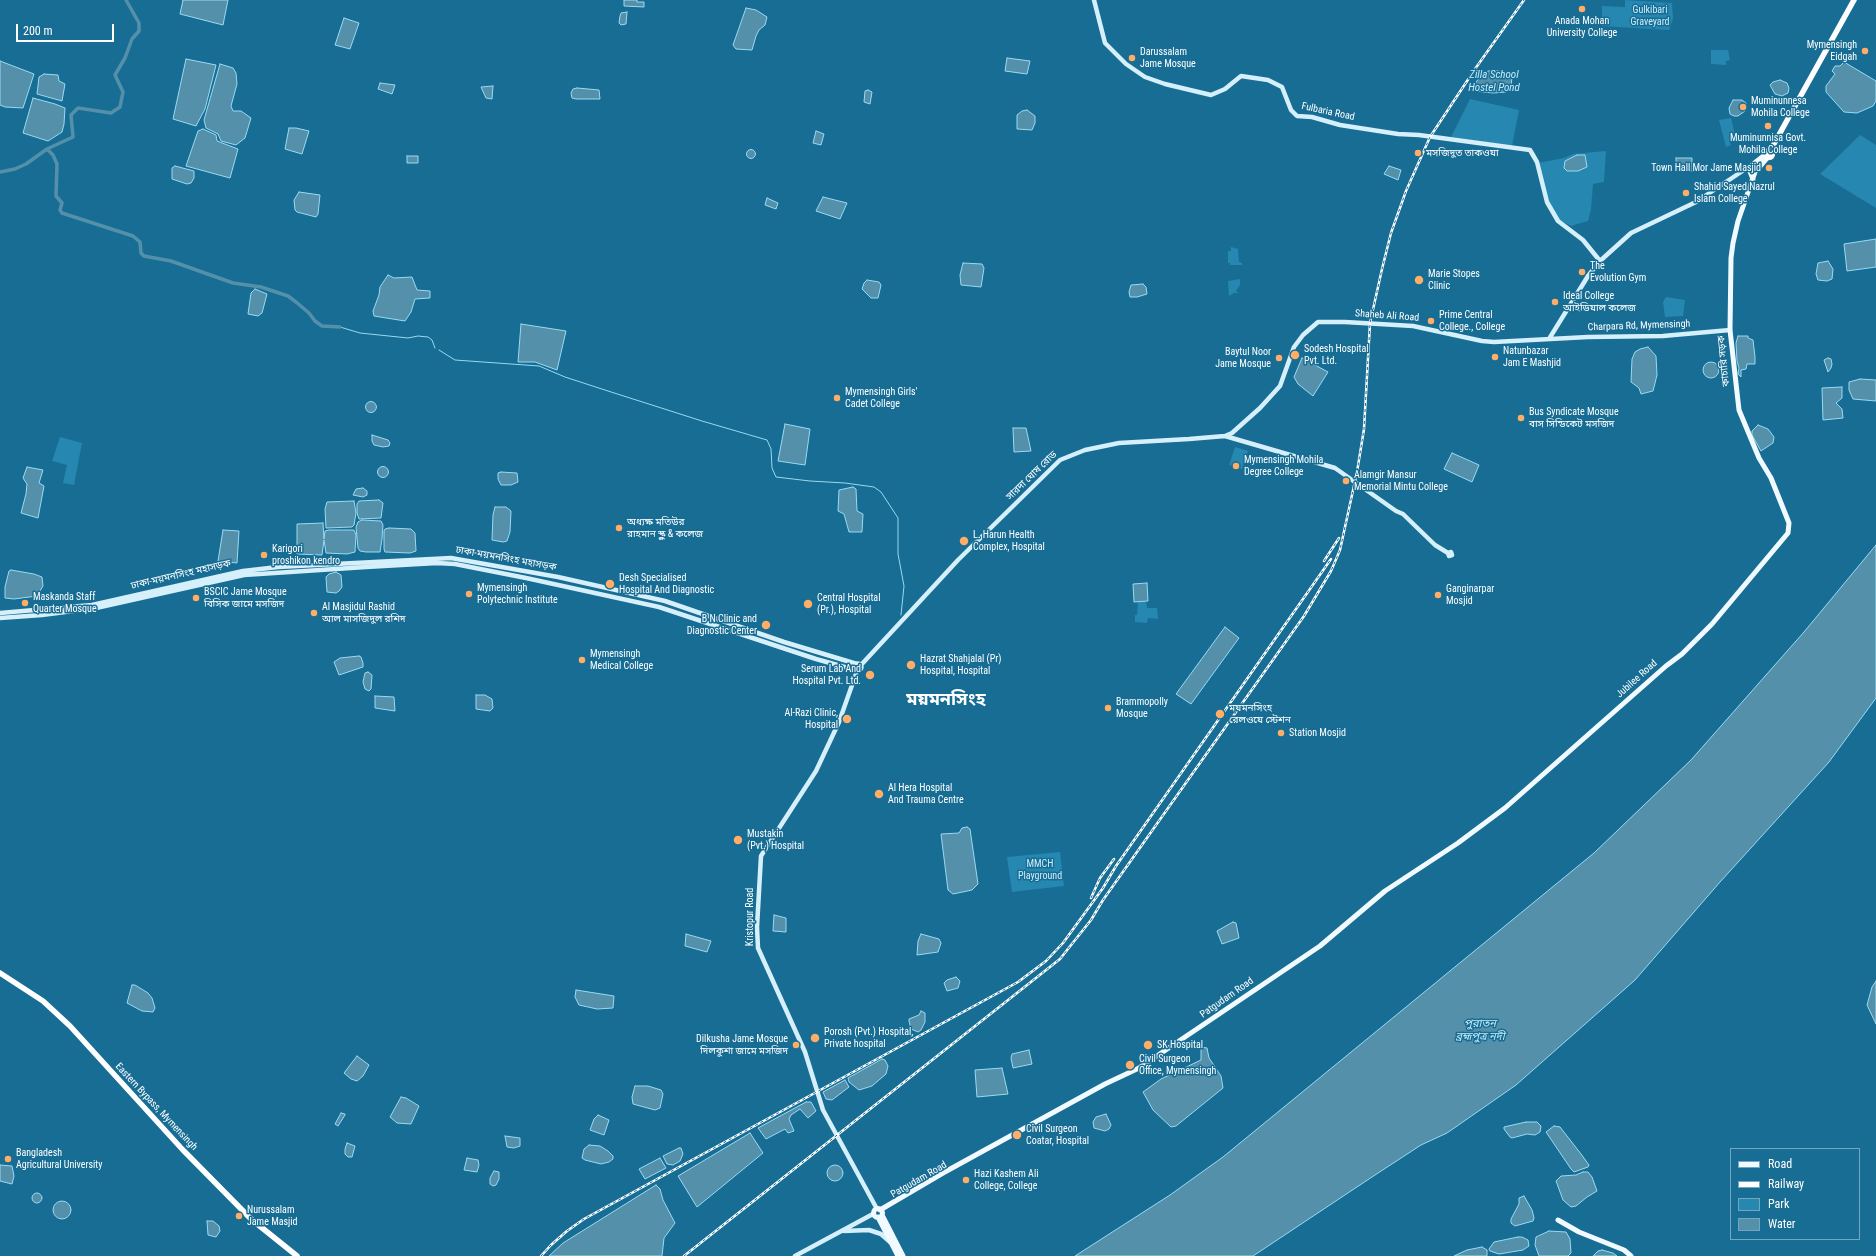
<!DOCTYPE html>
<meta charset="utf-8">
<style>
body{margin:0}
#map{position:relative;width:1876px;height:1256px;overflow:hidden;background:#176d94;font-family:"Roboto Condensed",sans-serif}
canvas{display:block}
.legend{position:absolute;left:1730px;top:1148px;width:130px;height:92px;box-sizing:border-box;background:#176d94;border:1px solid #74a7bf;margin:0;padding:5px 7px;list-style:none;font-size:12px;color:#fff}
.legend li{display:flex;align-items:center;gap:8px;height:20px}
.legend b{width:20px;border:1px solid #74a7bf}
.scale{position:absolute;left:16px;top:24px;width:98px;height:18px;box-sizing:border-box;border:2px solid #fff;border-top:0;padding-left:5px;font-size:12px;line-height:14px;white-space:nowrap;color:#fff;-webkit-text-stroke:3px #176d94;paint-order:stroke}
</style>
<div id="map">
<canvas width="1876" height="1256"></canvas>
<ul class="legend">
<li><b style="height:5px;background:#f1faff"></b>Road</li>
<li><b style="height:5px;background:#fff"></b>Railway</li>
<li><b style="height:11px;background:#2687b1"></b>Park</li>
<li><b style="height:11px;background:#5590aa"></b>Water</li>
</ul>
<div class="scale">200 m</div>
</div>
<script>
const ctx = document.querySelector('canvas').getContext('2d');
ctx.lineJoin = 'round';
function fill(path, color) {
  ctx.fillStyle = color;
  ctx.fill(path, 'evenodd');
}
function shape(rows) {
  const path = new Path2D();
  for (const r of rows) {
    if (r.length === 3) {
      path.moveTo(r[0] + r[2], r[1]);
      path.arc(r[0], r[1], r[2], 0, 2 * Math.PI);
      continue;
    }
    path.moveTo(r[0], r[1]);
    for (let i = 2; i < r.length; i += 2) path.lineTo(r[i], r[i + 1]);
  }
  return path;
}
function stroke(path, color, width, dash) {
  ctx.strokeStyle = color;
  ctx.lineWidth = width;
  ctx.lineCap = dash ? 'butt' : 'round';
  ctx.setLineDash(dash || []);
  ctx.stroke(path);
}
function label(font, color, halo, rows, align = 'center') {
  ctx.font = font + ' "Roboto Condensed","Noto Sans Bengali",sans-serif';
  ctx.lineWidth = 3;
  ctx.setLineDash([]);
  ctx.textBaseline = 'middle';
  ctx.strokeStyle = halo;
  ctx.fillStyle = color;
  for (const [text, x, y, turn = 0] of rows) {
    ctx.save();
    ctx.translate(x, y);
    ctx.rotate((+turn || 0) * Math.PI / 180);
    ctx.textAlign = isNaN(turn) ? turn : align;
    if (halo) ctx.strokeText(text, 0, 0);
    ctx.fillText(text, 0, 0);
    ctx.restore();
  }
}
fill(shape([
 [1625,0,1672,3,1673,19,1669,30,1602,26,1602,6,1625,7],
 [1711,50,1728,50,1730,60,1726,61,1726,65,1711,64],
 [1470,99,1519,110,1512,146,1451,137],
 [1731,118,1736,139,1729,140,1731,145,1726,147,1719,120],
 [1860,135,1876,145,1876,208,1820,174],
 [1606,151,1604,182,1593,184,1591,209,1588,221,1571,226,1558,219,1548,199,1538,163,1564,158,1573,154],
 [1231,247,1238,249,1239,262,1242,263,1242,265,1230,265,1230,263,1228,263,1228,251,1231,251],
 [1240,279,1240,285,1236,291,1239,293,1234,293,1229,296,1228,281],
 [1666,297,1685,300,1683,316,1665,317,1663,302],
 [60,437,82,443,74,485,63,483,67,465,52,461],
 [1235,447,1248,451,1242,469,1229,465],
 [1138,602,1146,602,1147,608,1157,608,1158,619,1148,618,1147,623,1135,622,1135,615,1137,615],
 [1060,852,1064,886,1012,892,1007,857]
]), '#2687b1');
const water = shape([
 [183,0,228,0,223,25,180,14,183,0],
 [624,0,637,0,637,2,644,2,644,7,624,6,624,0],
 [746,8,756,10,767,17,765,25,759,30,756,36,752,50,736,49,733,45,746,8],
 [627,12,626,24,621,25,619,23,620,16,621,13,627,12],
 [344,18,359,23,350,49,335,45,344,18],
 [1007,58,1030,61,1027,74,1005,71,1007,58],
 [186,59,216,65,205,109,196,126,173,119,186,59],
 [0,61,34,74,23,108,5,107,0,105,0,61],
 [1844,62,1876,81,1876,101,1873,106,1857,113,1844,112,1826,92,1826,86,1835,74,1832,71,1835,66,1840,66,1844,62],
 [220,64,233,68,236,73,237,84,231,106,233,111,241,111,251,118,245,138,236,145,221,141,218,134,206,128,204,120,220,64],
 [1494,70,1507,73,1512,77,1511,86,1506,92,1493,93,1475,91,1473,86,1484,72,1494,70],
 [44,74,58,75,59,81,65,84,62,101,37,94,39,77,44,74],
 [1780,80,1787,83,1789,88,1788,93,1782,96,1775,94,1770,85,1773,82,1780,80],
 [380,83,395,85,392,94,378,89,380,83],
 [493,86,492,99,486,98,481,87,493,86],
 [577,88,599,90,600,99,576,99,572,98,571,93,573,89,577,88],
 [868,90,872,92,870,104,864,102,865,91,868,90],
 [33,98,55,104,65,108,64,124,62,132,48,141,23,133,33,98],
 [1733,100,1742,100,1746,103,1745,111,1738,116,1734,116,1730,114,1729,108,1733,100],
 [1027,110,1035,116,1035,123,1032,130,1017,129,1017,115,1022,111,1027,110],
 [289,128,296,128,309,131,302,154,285,149,289,128],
 [203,129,216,135,217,141,238,149,230,178,186,166,198,131,203,129],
 [816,131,824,134,821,145,813,143,816,131],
 [751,154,4.5],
 [1577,155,1585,155,1587,167,1578,171,1567,171,1564,168,1565,161,1577,155],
 [407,156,418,156,418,163,407,163,407,156],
 [1676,158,1692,158,1692,171,1676,171,1676,158],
 [175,166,194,171,194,178,191,183,187,184,172,179,172,168,175,166],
 [1389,166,1401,170,1398,180,1384,174,1389,166],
 [299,192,320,195,318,214,316,217,297,212,295,210,294,200,299,192],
 [823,197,847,203,840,219,816,211,823,197],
 [767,198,778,203,776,209,765,205,767,198],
 [1876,239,1876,267,1847,271,1844,244,1876,239],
 [1828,261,1833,269,1832,279,1827,281,1818,280,1816,274,1818,263,1828,261],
 [963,263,982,264,984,268,981,287,961,285,960,275,963,263],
 [388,275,394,278,412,277,417,290,430,291,430,298,415,299,411,312,405,321,374,316,373,311,379,295,380,287,388,275],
 [867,280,879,282,881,285,878,298,871,298,862,289,864,283,867,280],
 [1143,284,1146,287,1147,294,1137,297,1130,297,1129,292,1131,285,1143,284],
 [255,289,267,294,262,313,258,316,248,314,251,293,255,289],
 [521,324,566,331,557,370,535,362,518,362,521,324],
 [1738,336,1748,336,1748,338,1753,340,1755,357,1755,364,1747,364,1746,369,1741,370,1741,377,1738,374,1739,368,1737,361,1736,343,1738,336],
 [1648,347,1656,356,1657,375,1653,391,1641,394,1639,388,1631,382,1632,359,1635,352,1640,349,1648,347],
 [1302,358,1328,372,1313,396,1298,384,1294,377,1302,358],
 [1828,358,1831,359,1832,364,1831,368,1828,372,1824,360,1828,358],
 [1711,370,8],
 [1860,379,1876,380,1876,401,1853,399,1849,390,1849,382,1860,379],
 [1842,387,1842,398,1836,403,1842,409,1843,418,1823,420,1822,388,1842,387],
 [371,407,5.5],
 [785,424,810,429,805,465,778,461,785,424],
 [1758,425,1768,429,1774,437,1773,443,1761,451,1752,435,1752,431,1758,425],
 [1013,428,1026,428,1031,451,1014,452,1013,428],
 [372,435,388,440,390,443,389,446,383,447,374,445,372,441,372,435],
 [1452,453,1479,465,1472,482,1444,469,1452,453],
 [383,472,5.5],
 [27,467,43,470,39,483,44,486,38,518,21,513,26,494,27,484,23,478,27,467],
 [501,472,517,473,518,482,511,485,501,485,498,479,498,473,501,472],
 [853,487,856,489,857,511,863,514,862,532,849,532,844,514,838,511,839,490,853,487],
 [363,488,367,491,367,495,363,497,353,495,356,489,363,488],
 [379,500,383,503,381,518,359,519,357,513,357,504,359,501,379,500],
 [354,501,356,513,354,525,352,527,326,528,325,509,327,502,354,501],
 [495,507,506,507,511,511,510,532,507,541,503,542,492,540,493,515,495,507],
 [362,520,381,521,383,525,382,539,380,552,366,552,360,551,358,548,356,527,358,522,362,520],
 [323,523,324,539,325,531,329,530,354,530,356,535,355,552,347,554,326,553,324,540,322,555,297,554,297,524,323,523],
 [389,528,411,529,415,533,416,551,410,553,385,552,384,549,384,531,385,529,389,528],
 [223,530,239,531,237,563,218,561,223,530],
 [1876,545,1876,698,1829,762,1720,882,1635,980,1516,1085,1447,1133,1421,1145,1372,1177,1253,1256,1075,1256,1170,1195,1223,1157,1594,853,1691,760,1804,632,1876,545],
 [11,570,34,574,42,577,43,586,37,596,14,599,5,598,5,587,9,571,11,570],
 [336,572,341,575,342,587,339,591,336,593,327,592,326,577,329,574,336,572],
 [1147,583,1148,601,1134,602,1133,584,1147,583],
 [1225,627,1239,638,1191,704,1176,694,1225,627],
 [359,656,361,657,363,663,363,667,339,675,334,662,340,658,359,656],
 [368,672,372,675,371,689,369,691,365,689,363,682,365,673,368,672],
 [476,695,485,695,492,699,493,708,490,711,476,709,476,695],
 [375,696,394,697,395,711,375,708,375,696],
 [967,827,970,829,978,884,972,890,953,894,948,890,941,834,959,833,962,828,967,827],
 [774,915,786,918,786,932,773,931,774,915],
 [1233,922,1236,923,1239,938,1222,944,1217,931,1233,922],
 [686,934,711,941,707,952,685,946,686,934],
 [921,934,939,939,941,943,938,952,917,955,918,941,921,934],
 [956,977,960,981,958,988,947,991,944,983,947,980,956,977],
 [1876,981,1876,1024,1867,1005,1872,987,1876,981],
 [132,985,135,985,148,993,152,998,155,1008,153,1012,142,1011,127,1003,132,985],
 [576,990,614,996,613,1008,597,1009,579,1005,575,997,576,990],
 [921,1011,925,1013,925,1022,921,1030,918,1032,911,1029,909,1021,909,1019,919,1015,921,1011],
 [1201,1047,1207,1048,1209,1058,1221,1076,1223,1088,1176,1126,1171,1127,1153,1110,1143,1092,1161,1079,1201,1060,1201,1047],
 [1029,1050,1032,1064,1013,1068,1011,1058,1012,1054,1029,1050],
 [357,1056,369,1065,363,1076,357,1081,351,1079,344,1073,357,1056],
 [882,1059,885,1060,888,1066,886,1074,872,1086,859,1090,849,1082,848,1078,882,1059],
 [1002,1068,1008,1094,977,1097,975,1070,1002,1068],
 [845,1080,849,1087,832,1100,826,1099,823,1092,845,1080],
 [635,1086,648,1086,661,1090,663,1094,660,1108,655,1110,633,1104,632,1097,635,1086],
 [401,1097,406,1098,419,1106,411,1124,397,1123,390,1117,401,1097],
 [806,1102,811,1102,816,1111,808,1118,800,1109,791,1115,789,1119,794,1131,788,1133,785,1129,766,1139,758,1128,806,1102],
 [341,1113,345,1114,345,1115,338,1126,335,1124,341,1113],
 [1106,1114,1111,1125,1109,1129,1105,1131,1094,1128,1093,1122,1096,1117,1106,1114],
 [598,1115,609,1120,604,1135,590,1130,594,1119,598,1115],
 [1526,1122,1537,1122,1541,1126,1540,1132,1535,1135,1527,1134,1512,1138,1510,1137,1504,1129,1504,1127,1526,1122],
 [1554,1126,1560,1127,1581,1154,1589,1165,1588,1167,1574,1172,1571,1169,1546,1132,1554,1126],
 [750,1133,763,1153,697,1207,678,1176,750,1133],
 [505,1136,520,1138,520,1146,514,1148,507,1147,505,1136],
 [347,1143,355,1146,352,1157,348,1157,345,1154,345,1149,347,1143],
 [589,1145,600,1146,608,1151,613,1156,613,1159,609,1162,601,1164,585,1160,582,1158,584,1149,589,1145],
 [679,1148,681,1148,683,1154,680,1161,673,1165,667,1164,663,1156,679,1148],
 [467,1158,478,1160,479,1165,477,1172,464,1170,467,1158],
 [660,1158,666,1168,645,1179,639,1169,660,1158],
 [0,1165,12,1166,14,1176,12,1184,0,1181,0,1165],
 [835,1173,8],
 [494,1171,499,1172,499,1179,496,1185,493,1186,490,1184,490,1178,494,1171],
 [1583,1172,1588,1172,1592,1177,1597,1191,1587,1197,1576,1206,1571,1207,1563,1200,1556,1181,1561,1176,1576,1175,1583,1172],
 [656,1185,660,1189,663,1200,675,1223,664,1238,662,1256,549,1256,563,1243,656,1185],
 [37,1198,5],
 [1524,1196,1532,1210,1534,1218,1533,1221,1515,1226,1511,1223,1511,1219,1519,1204,1519,1198,1524,1196],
 [62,1210,9],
 [207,1221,213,1221,219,1226,220,1231,216,1237,208,1235,207,1221],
 [1549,1231,1566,1232,1570,1239,1571,1253,1568,1256,1539,1256,1535,1245,1536,1237,1549,1231],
 [1518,1237,1522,1237,1528,1240,1529,1246,1523,1250,1499,1254,1490,1251,1489,1249,1494,1242,1518,1237],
 [1482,1247,1487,1250,1487,1256,1454,1256,1467,1250,1482,1247],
 [1602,1250,1613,1253,1617,1256,1593,1256,1598,1251,1602,1250]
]);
fill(water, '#5590aa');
stroke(water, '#99daf3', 1);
stroke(shape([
 [340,327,360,333,408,338,418,336,428,337,432,340,435,348],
 [439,350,455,360,539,366,565,377,608,391,702,421,767,440,771,449,772,468,776,477,810,481,845,483,874,487,881,492,898,518,898,554,904,586,901,615]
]), '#99daf3', 1);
stroke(shape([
 [47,149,53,155,57,164,56,196,62,203,60,210,62,213,133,236,140,242,141,253,144,256,171,261,233,283,261,287,288,296,296,302,309,313,315,321,322,326,340,327],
 [0,172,15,169,26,164,47,149,73,137,71,115,78,108,111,113,120,107,123,92,115,75,125,58,132,39,139,31,139,23,126,0]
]), '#5590aa', 3.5);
stroke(shape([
 [1094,0,1105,43,1126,64,1145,77,1165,84,1211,95,1225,89,1241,76,1268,80,1282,87,1291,110,1297,116,1312,117,1340,125,1398,134,1419,135,1530,150,1537,162,1547,202,1558,221,1583,240,1600,261],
 [1549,339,1588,276,1600,261,1631,233,1696,202,1750,166],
 [1225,436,1335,468,1396,511,1403,514,1435,545,1448,553,1451,552,1452,555,1449,556,1448,553],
 [0,613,92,605,243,571,278,567,451,558,558,577,665,601,784,642,857,664],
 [0,618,42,615,96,608,244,575,366,567,437,563,455,564,526,578,659,607,816,659,855,670],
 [858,667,3.5],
 [861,665,958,560,1060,460,1085,450,1119,443,1189,439,1225,436,1232,433,1260,408,1280,386,1294,347,1303,335,1318,322,1345,322,1413,326,1482,341,1494,342,1588,337,1663,336,1730,330],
 [857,671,839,722,816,771,761,856,757,927,758,948,805,1052,823,1110,877,1209],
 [844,1231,869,1230,881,1234,890,1242],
 [795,1256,873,1214]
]), '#d5effb', 4.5);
stroke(shape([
 [1752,165,1766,154],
 [1757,170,1768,157],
 [1752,173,1757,170,1754,165,1749,169,1753,179],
 [878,1213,4.5],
 [880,1210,943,1173,1105,1084,1139,1068,1320,946,1385,891,1458,843,1505,808,1666,666,1682,654,1712,624,1788,533,1789,523,1771,478,1759,458,1739,410,1730,330,1731,258,1733,243,1738,221,1755,172],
 [882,1215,903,1256],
 [878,1217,898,1256],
 [1558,1220,1579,1232,1624,1250,1631,1256]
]), '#f1faff', 5);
stroke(shape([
 [1769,154,3.5],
 [1770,151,1854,0],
 [0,973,43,1001,70,1026,182,1149,251,1219,297,1256]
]), '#fff', 5.5);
const rail = shape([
 [1324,561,1339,538],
 [1091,898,1100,878,1114,859],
 [541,1256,551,1245,567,1231,584,1219,1018,982,1046,961,1063,943,1103,888,1116,866,1331,559],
 [684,1256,1060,959,1091,920,1103,900,1304,616,1331,571,1340,550,1357,472,1364,429,1370,323,1382,269,1391,233,1406,191,1430,137,1475,69,1524,0]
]);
stroke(rail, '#fff', 2.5);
stroke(rail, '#176d94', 1, [3]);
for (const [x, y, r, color] of [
 [1582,9,4,"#ffad67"],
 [1865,51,4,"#ffad67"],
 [1132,58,4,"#ffad67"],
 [1743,107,4,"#ffad67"],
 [1768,126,4,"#ffad67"],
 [1418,153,4,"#ffad67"],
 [1769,168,4,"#ffad67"],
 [1686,193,4,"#ffad67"],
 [1582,272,4,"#ffad67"],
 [1419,280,5,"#ffad67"],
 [1555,302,4,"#ffad67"],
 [1431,321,4,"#ffad67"],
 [1295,355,5,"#ffad67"],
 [1495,357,4,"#ffad67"],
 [1279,358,4,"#ffad67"],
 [837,398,4,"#ffad67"],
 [1521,418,4,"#ffad67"],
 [1236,466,4,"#ffad67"],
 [1346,481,4,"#ffad67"],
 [619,528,4,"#ffad67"],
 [964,541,5,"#ffad67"],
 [264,555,4,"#ffad67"],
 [610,584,5,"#ffad67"],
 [469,594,4,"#ffad67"],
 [1438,595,4,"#ffad67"],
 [196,598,4,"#ffad67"],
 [25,603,4,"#ffad67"],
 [808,604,5,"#ffad67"],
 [314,613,4,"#ffad67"],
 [766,625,5,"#ffad67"],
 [582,660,4,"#ffad67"],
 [911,665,5,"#ffad67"],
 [870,675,5,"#ffad67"],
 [1108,708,4,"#ffad67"],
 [1220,714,5,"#ffad67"],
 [847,719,5,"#ffad67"],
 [1281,733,4,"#ffad67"],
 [879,794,5,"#ffad67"],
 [738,840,5,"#ffad67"],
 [815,1038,5,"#ffad67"],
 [796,1045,4,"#ffad67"],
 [1148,1045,5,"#ffad67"],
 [1130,1065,5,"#ffad67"],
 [1017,1135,5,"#ffad67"],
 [8,1159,4,"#ffad67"],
 [966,1180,4,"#ffad67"],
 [239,1216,4,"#ffad67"]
]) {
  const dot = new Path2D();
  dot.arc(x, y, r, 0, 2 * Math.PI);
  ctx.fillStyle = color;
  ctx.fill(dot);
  stroke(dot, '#176d94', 1.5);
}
label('10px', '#ceeefc', '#176d94', [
 ["Gulkibari",1650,10],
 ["Graveyard",1650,22],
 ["MMCH",1040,864],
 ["Playground",1040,876]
]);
label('10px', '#fff', '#176d94', [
 ["Anada Mohan",1582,21,"center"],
 ["University College",1582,33,"center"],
 ["Mymensingh",1857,45,"right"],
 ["Eidgah",1857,57,"right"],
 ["Darussalam",1140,52],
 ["Jame Mosque",1140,64],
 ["Muminunnesa",1751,101],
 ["Mohila College",1751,113],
 ["Muminunnisa Govt.",1768,138,"center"],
 ["Mohila College",1768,150,"center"],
 ["মসজিদুত তাকওয়া",1426,153],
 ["Town Hall Mor Jame Masjid",1761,168,"right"],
 ["Shahid Sayed Nazrul",1694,187],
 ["Islam College",1694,199],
 ["The",1590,266],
 ["Evolution Gym",1590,278],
 ["Marie Stopes",1428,274],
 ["Clinic",1428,286],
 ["Ideal College",1563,296],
 ["আইডিয়াল কলেজ",1563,308],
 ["Prime Central",1439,315],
 ["College., College",1439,327],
 ["Sodesh Hospital",1304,349],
 ["Pvt. Ltd.",1304,361],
 ["Natunbazar",1503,351],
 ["Jam E Mashjid",1503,363],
 ["Baytul Noor",1271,352,"right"],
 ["Jame Mosque",1271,364,"right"],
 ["Mymensingh Girls'",845,392],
 ["Cadet College",845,404],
 ["Bus Syndicate Mosque",1529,412],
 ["বাস সিন্ডিকেট মসজিদ",1529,424],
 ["Mymensingh Mohila",1244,460],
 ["Degree College",1244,472],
 ["Alamgir Mansur",1354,475],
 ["Memorial Mintu College",1354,487],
 ["অধ্যক্ষ মতিউর",627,522],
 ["রাহমান স্কুল & কলেজ",627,534],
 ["L. Harun Health",973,535],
 ["Complex, Hospital",973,547],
 ["Karigori",272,549],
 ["proshikon kendro",272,561],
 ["Desh Specialised",619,578],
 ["Hospital And Diagnostic",619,590],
 ["Mymensingh",477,588],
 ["Polytechnic Institute",477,600],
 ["Ganginarpar",1446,589],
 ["Mosjid",1446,601],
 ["BSCIC Jame Mosque",204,592],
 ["বিসিক জামে মসজিদ",204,604],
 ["Maskanda Staff",33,597],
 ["Quarter Mosque",33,609],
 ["Central Hospital",817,598],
 ["(Pr.), Hospital",817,610],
 ["Al Masjidul Rashid",322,607],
 ["আল মাসজিদুল রশিদ",322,619],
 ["B N Clinic and",757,619,"right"],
 ["Diagnostic Center",757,631,"right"],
 ["Mymensingh",590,654],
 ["Medical College",590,666],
 ["Hazrat Shahjalal (Pr)",920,659],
 ["Hospital, Hospital",920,671],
 ["Serum Lab And",861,669,"right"],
 ["Hospital Pvt. Ltd.",861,681,"right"],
 ["Brammopolly",1116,702],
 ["Mosque",1116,714],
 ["ময়মনসিংহ",1229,708],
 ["রেলওয়ে স্টেশন",1229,720],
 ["Al-Razi Clinic,",838,713,"right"],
 ["Hospital",838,725,"right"],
 ["Station Mosjid",1289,733],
 ["Al Hera Hospital",888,788],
 ["And Trauma Centre",888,800],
 ["Mustakin",747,834],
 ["(Pvt.) Hospital",747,846],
 ["Porosh (Pvt.) Hospital,",824,1032],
 ["Private hospital",824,1044],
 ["Dilkusha Jame Mosque",788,1039,"right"],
 ["দিলকুশা জামে মসজিদ",788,1051,"right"],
 ["SK Hospital",1157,1045],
 ["Civil Surgeon",1139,1059],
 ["Office, Mymensingh",1139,1071],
 ["Civil Surgeon",1026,1129],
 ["Coatar, Hospital",1026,1141],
 ["Bangladesh",16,1153],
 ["Agricultural University",16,1165],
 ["Hazi Kashem Ali",974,1174],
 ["College, College",974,1186],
 ["Nurussalam",247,1210],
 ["Jame Masjid",247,1222]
], 'left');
label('10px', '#fff', '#176d94', [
 ["Fulbaria Road",1328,112,12],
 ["Shaheb Ali Road",1387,316,4],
 ["Charpara Rd, Mymensingh",1639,326,-2],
 ["কাচারি সড়ক",1724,361,-96],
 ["সারদা ঘোষ রোড",1032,476,-44],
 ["ঢাকা-ময়মনসিংহ মহাসড়ক",506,559,10],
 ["ঢাকা-ময়মনসিংহ মহাসড়ক",181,575,-13],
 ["Jubilee Road",1637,679,-42],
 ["Kristopur Road",750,917,-90],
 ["Patgudam Road",1227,998,-35],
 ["Eastern Bypass, Mymensingh",156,1107,47],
 ["Patgudam Road",919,1180,-30]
]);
label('italic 11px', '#c6ebfa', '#176d94', [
 ["Zilla School",1494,75],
 ["Hostel Pond",1494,88],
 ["পুরাতন",1480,1024],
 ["ব্রহ্মপুত্র নদী",1480,1037]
]);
label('bold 18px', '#fff', '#176d94', [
 ["ময়মনসিংহ",946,700]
]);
</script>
